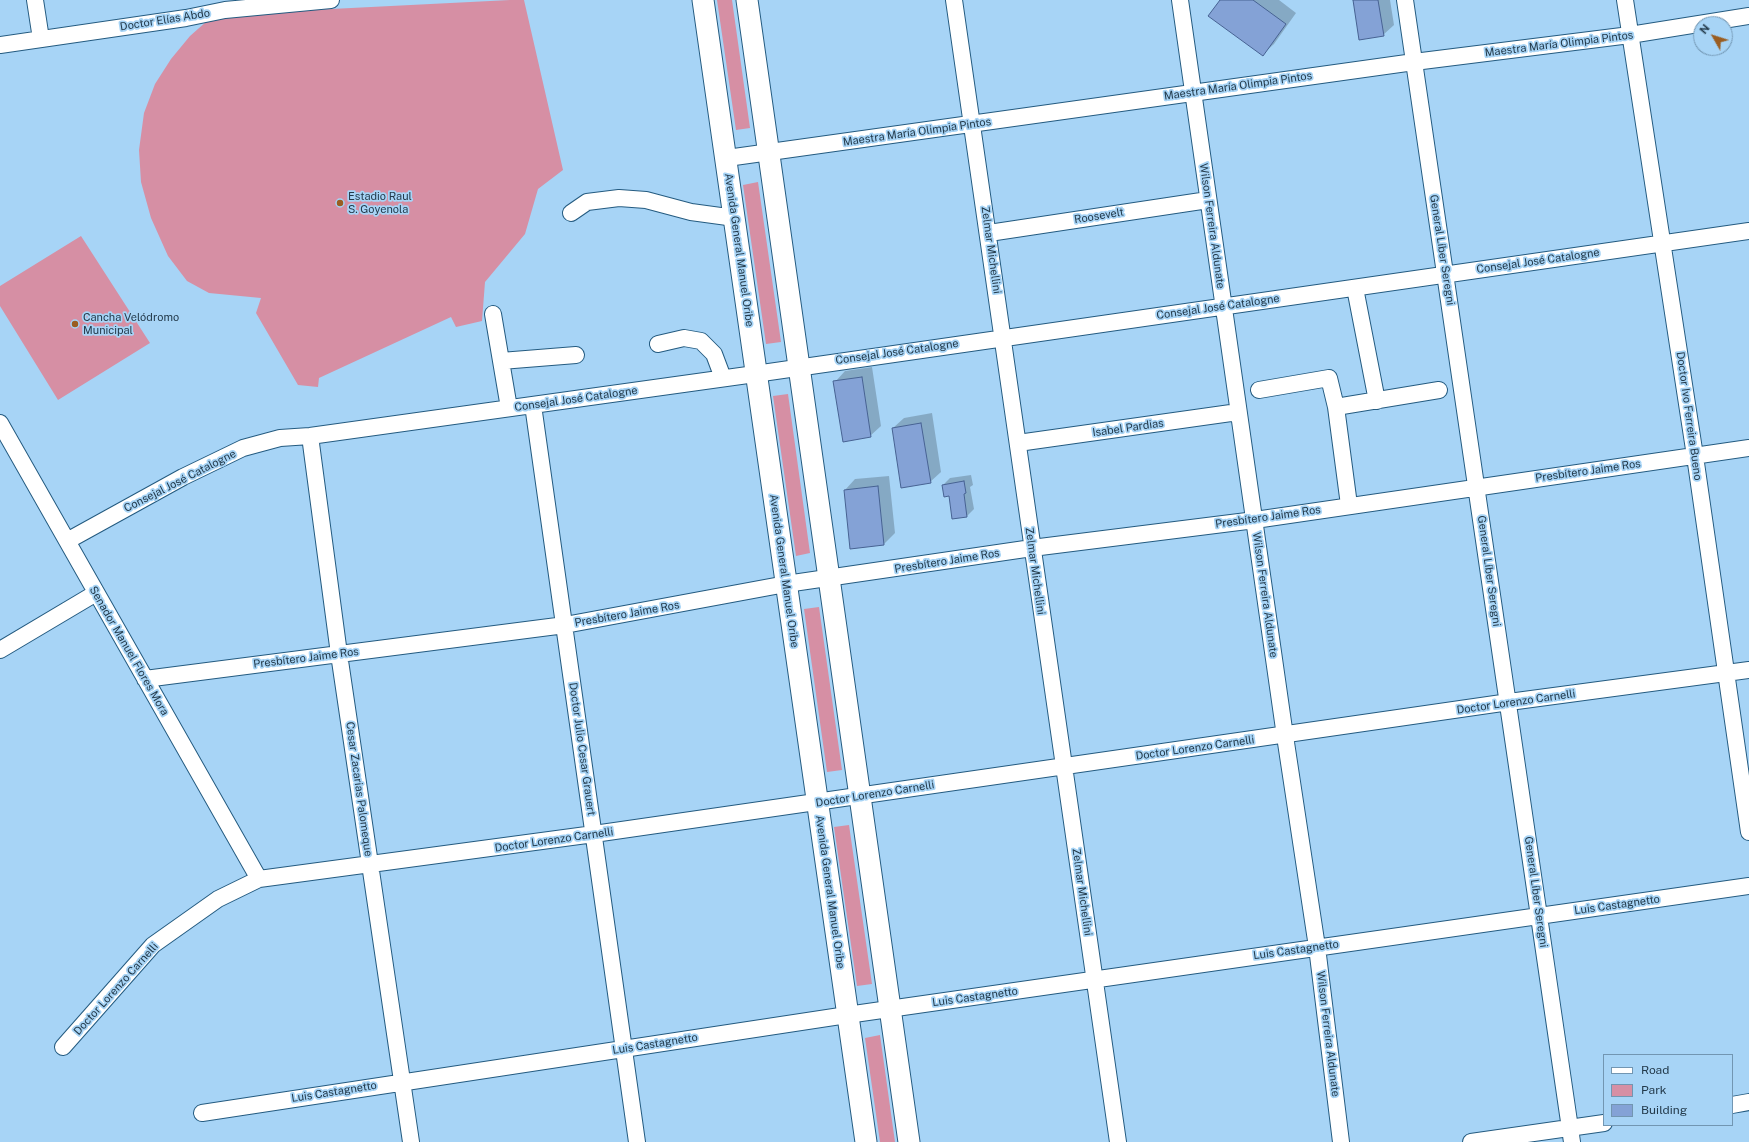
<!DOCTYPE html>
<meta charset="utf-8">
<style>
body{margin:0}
#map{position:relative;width:1749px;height:1142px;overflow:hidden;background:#a7d4f6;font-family:"Public Sans",sans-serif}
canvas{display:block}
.legend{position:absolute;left:1603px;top:1054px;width:130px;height:72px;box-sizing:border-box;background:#a7d4f6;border:1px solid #7296b2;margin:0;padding:5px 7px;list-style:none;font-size:12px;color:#233a4b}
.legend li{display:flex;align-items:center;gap:8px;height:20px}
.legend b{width:20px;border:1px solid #7296b2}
.north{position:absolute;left:1693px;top:16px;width:40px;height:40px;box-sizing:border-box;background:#a7d4f6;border:1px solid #7296b2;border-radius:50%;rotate:309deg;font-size:11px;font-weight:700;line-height:16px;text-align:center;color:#233a4b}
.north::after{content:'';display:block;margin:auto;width:14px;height:18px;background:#9a5d21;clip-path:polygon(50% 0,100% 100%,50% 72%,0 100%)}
</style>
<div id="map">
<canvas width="1749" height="1142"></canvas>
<ul class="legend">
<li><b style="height:5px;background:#fff"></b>Road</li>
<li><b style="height:11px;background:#d68fa4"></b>Park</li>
<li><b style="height:11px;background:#84a2d6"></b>Building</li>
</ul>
<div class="north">N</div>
</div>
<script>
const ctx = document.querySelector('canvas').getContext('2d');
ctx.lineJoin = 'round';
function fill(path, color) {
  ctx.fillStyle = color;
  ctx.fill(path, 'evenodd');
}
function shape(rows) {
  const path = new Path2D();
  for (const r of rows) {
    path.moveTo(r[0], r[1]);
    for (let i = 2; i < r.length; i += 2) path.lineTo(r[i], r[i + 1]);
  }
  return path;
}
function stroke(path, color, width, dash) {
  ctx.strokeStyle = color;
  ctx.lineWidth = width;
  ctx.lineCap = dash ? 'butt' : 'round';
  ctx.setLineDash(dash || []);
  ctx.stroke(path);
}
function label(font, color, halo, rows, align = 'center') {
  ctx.font = font + ' "Public Sans",sans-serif';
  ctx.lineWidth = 3.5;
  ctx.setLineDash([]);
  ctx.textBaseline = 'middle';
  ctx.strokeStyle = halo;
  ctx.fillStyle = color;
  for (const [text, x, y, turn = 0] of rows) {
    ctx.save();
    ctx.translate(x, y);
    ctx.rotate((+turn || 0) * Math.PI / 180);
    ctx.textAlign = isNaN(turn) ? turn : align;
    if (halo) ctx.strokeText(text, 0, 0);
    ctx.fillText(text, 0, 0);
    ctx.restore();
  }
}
fill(shape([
 [510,0,524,0,563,170,538,189,525,234,485,282,482,321,456,327,451,317,319,378,318,387,298,385,256,313,261,298,209,293,187,281,168,256,151,218,141,182,139,150,144,113,155,84,171,59,190,36,207,21,232,14],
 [717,0,732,0,750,128,736,130],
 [758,182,781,342,766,344,743,185],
 [81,236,150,343,58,400,0,306,0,286],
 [788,394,810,553,796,556,773,396],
 [819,607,842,770,827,772,804,609],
 [849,825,872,984,857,986,834,827],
 [880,1035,895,1142,880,1142,865,1038]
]), '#d68fa4');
fill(shape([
 [1221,0,1279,0,1296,13,1274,44,1263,54],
 [1354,0,1390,0,1394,25,1383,35],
 [872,367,881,426,870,436,835,382,845,371],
 [932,413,941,472,930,482,893,428,904,418],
 [971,475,973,485,970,487,974,509,967,516,943,485,950,478],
 [889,476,895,533,884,544,851,548,845,490,855,479]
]), '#0003');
const building = shape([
 [1220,0,1253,0,1286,24,1263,56,1208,16,1220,0],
 [1353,0,1378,0,1384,36,1359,40,1353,0],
 [862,377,871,437,843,442,833,381,862,377],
 [921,423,931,483,901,488,892,428,921,423],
 [964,481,966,493,964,494,967,517,952,519,949,496,944,497,942,485,964,481],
 [878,486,884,545,850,549,844,490,878,486]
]);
fill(building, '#84a2d6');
stroke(building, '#476292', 1);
const minor = shape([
 [35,0,41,39],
 [954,0,1118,1142],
 [1180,0,1285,736,1317,947,1341,1142],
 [1405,0,1572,1142],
 [1625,0,1695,456,1749,832],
 [0,45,186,18,225,10,331,0],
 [727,158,1414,62,1630,35,1749,16],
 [571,213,587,202,619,198,646,200,691,212,735,218],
 [989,233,1208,200],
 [1355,288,1377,401],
 [493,314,509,408],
 [658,344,684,338,701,341,714,354,723,378],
 [501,361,576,355],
 [1259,390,1329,378,1336,407,1349,505],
 [533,405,637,1142],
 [1336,407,1439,390],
 [0,423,259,879],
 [310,436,339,654,411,1142],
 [1018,443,1238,412],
 [67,541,183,477,243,448,280,438,310,436,755,374,1749,231],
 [0,650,96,593],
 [145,679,565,625,786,584,1032,548,1255,520,1749,448],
 [63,1047,153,945,218,899,259,879,594,834,1509,702,1749,670],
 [1732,1105,1749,1102],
 [202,1113,847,1015,1749,886],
 [1471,1142,1604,1123]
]);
const major = shape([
 [703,0,866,1142],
 [747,0,909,1142]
]);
stroke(minor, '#245b80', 18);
stroke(major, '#245b80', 23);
stroke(minor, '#fff', 16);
stroke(major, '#fff', 21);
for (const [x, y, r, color] of [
 [340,203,4,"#9a5d21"],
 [75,324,4,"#9a5d21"]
]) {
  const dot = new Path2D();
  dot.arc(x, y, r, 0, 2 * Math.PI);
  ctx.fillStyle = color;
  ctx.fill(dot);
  stroke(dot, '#a7d4f6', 1.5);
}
label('11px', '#233a4b', '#a7d4f6', [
 ["Doctor Elías Abdo",165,20,-9],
 ["Maestra María Olimpia Pintos",1559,44,-7],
 ["Maestra María Olimpia Pintos",1238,86,-8],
 ["Maestra María Olimpia Pintos",917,132,-8],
 ["Roosevelt",1099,216,-9],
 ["Wilson Ferreira Aldunate",1212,226,82],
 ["Avenida General Manuel Oribe",739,250,82],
 ["Zelmar Michellini",991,250,82],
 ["General Líber Seregni",1442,250,81],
 ["Consejal José Catalogne",1538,261,-8],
 ["Consejal José Catalogne",1218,307,-8],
 ["Consejal José Catalogne",897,352,-8],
 ["Consejal José Catalogne",576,399,-8],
 ["Doctor Ivo Ferreira Bueno",1689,416,82],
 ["Isabel Pardias",1128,428,-8],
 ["Presbítero Jaime Ros",1588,471,-8],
 ["Consejal José Catalogne",180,481,-27],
 ["Presbítero Jaime Ros",1268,517,-8],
 ["Presbítero Jaime Ros",947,561,-9],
 ["Avenida General Manuel Oribe",784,571,82],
 ["Zelmar Michellini",1035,571,82],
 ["General Líber Seregni",1489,571,82],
 ["Wilson Ferreira Aldunate",1265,595,82],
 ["Presbítero Jaime Ros",627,614,-10],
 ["Senador Manuel Flores Mora",129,651,60],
 ["Presbítero Jaime Ros",306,658,-7],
 ["Doctor Lorenzo Carnelli",1516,702,-8],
 ["Doctor Lorenzo Carnelli",1195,748,-8],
 ["Doctor Julio Cesar Grauert",582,749,82],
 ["Cesar Zacarias Palomeque",359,789,82],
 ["Doctor Lorenzo Carnelli",875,794,-9],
 ["Doctor Lorenzo Carnelli",554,840,-8],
 ["Avenida General Manuel Oribe",830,892,82],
 ["Zelmar Michellini",1082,892,82],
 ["General Líber Seregni",1536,892,82],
 ["Luis Castagnetto",1617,905,-8],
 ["Luis Castagnetto",1296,950,-8],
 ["Doctor Lorenzo Carnelli",116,989,-48],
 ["Luis Castagnetto",975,997,-8],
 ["Wilson Ferreira Aldunate",1328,1034,83],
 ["Luis Castagnetto",655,1044,-9],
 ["Luis Castagnetto",334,1092,-9]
]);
label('11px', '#233a4b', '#a7d4f6', [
 ["Estadio Raul",348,197],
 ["S. Goyenola",348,210],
 ["Cancha Velódromo",83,318],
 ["Municipal",83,331]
], 'left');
</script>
